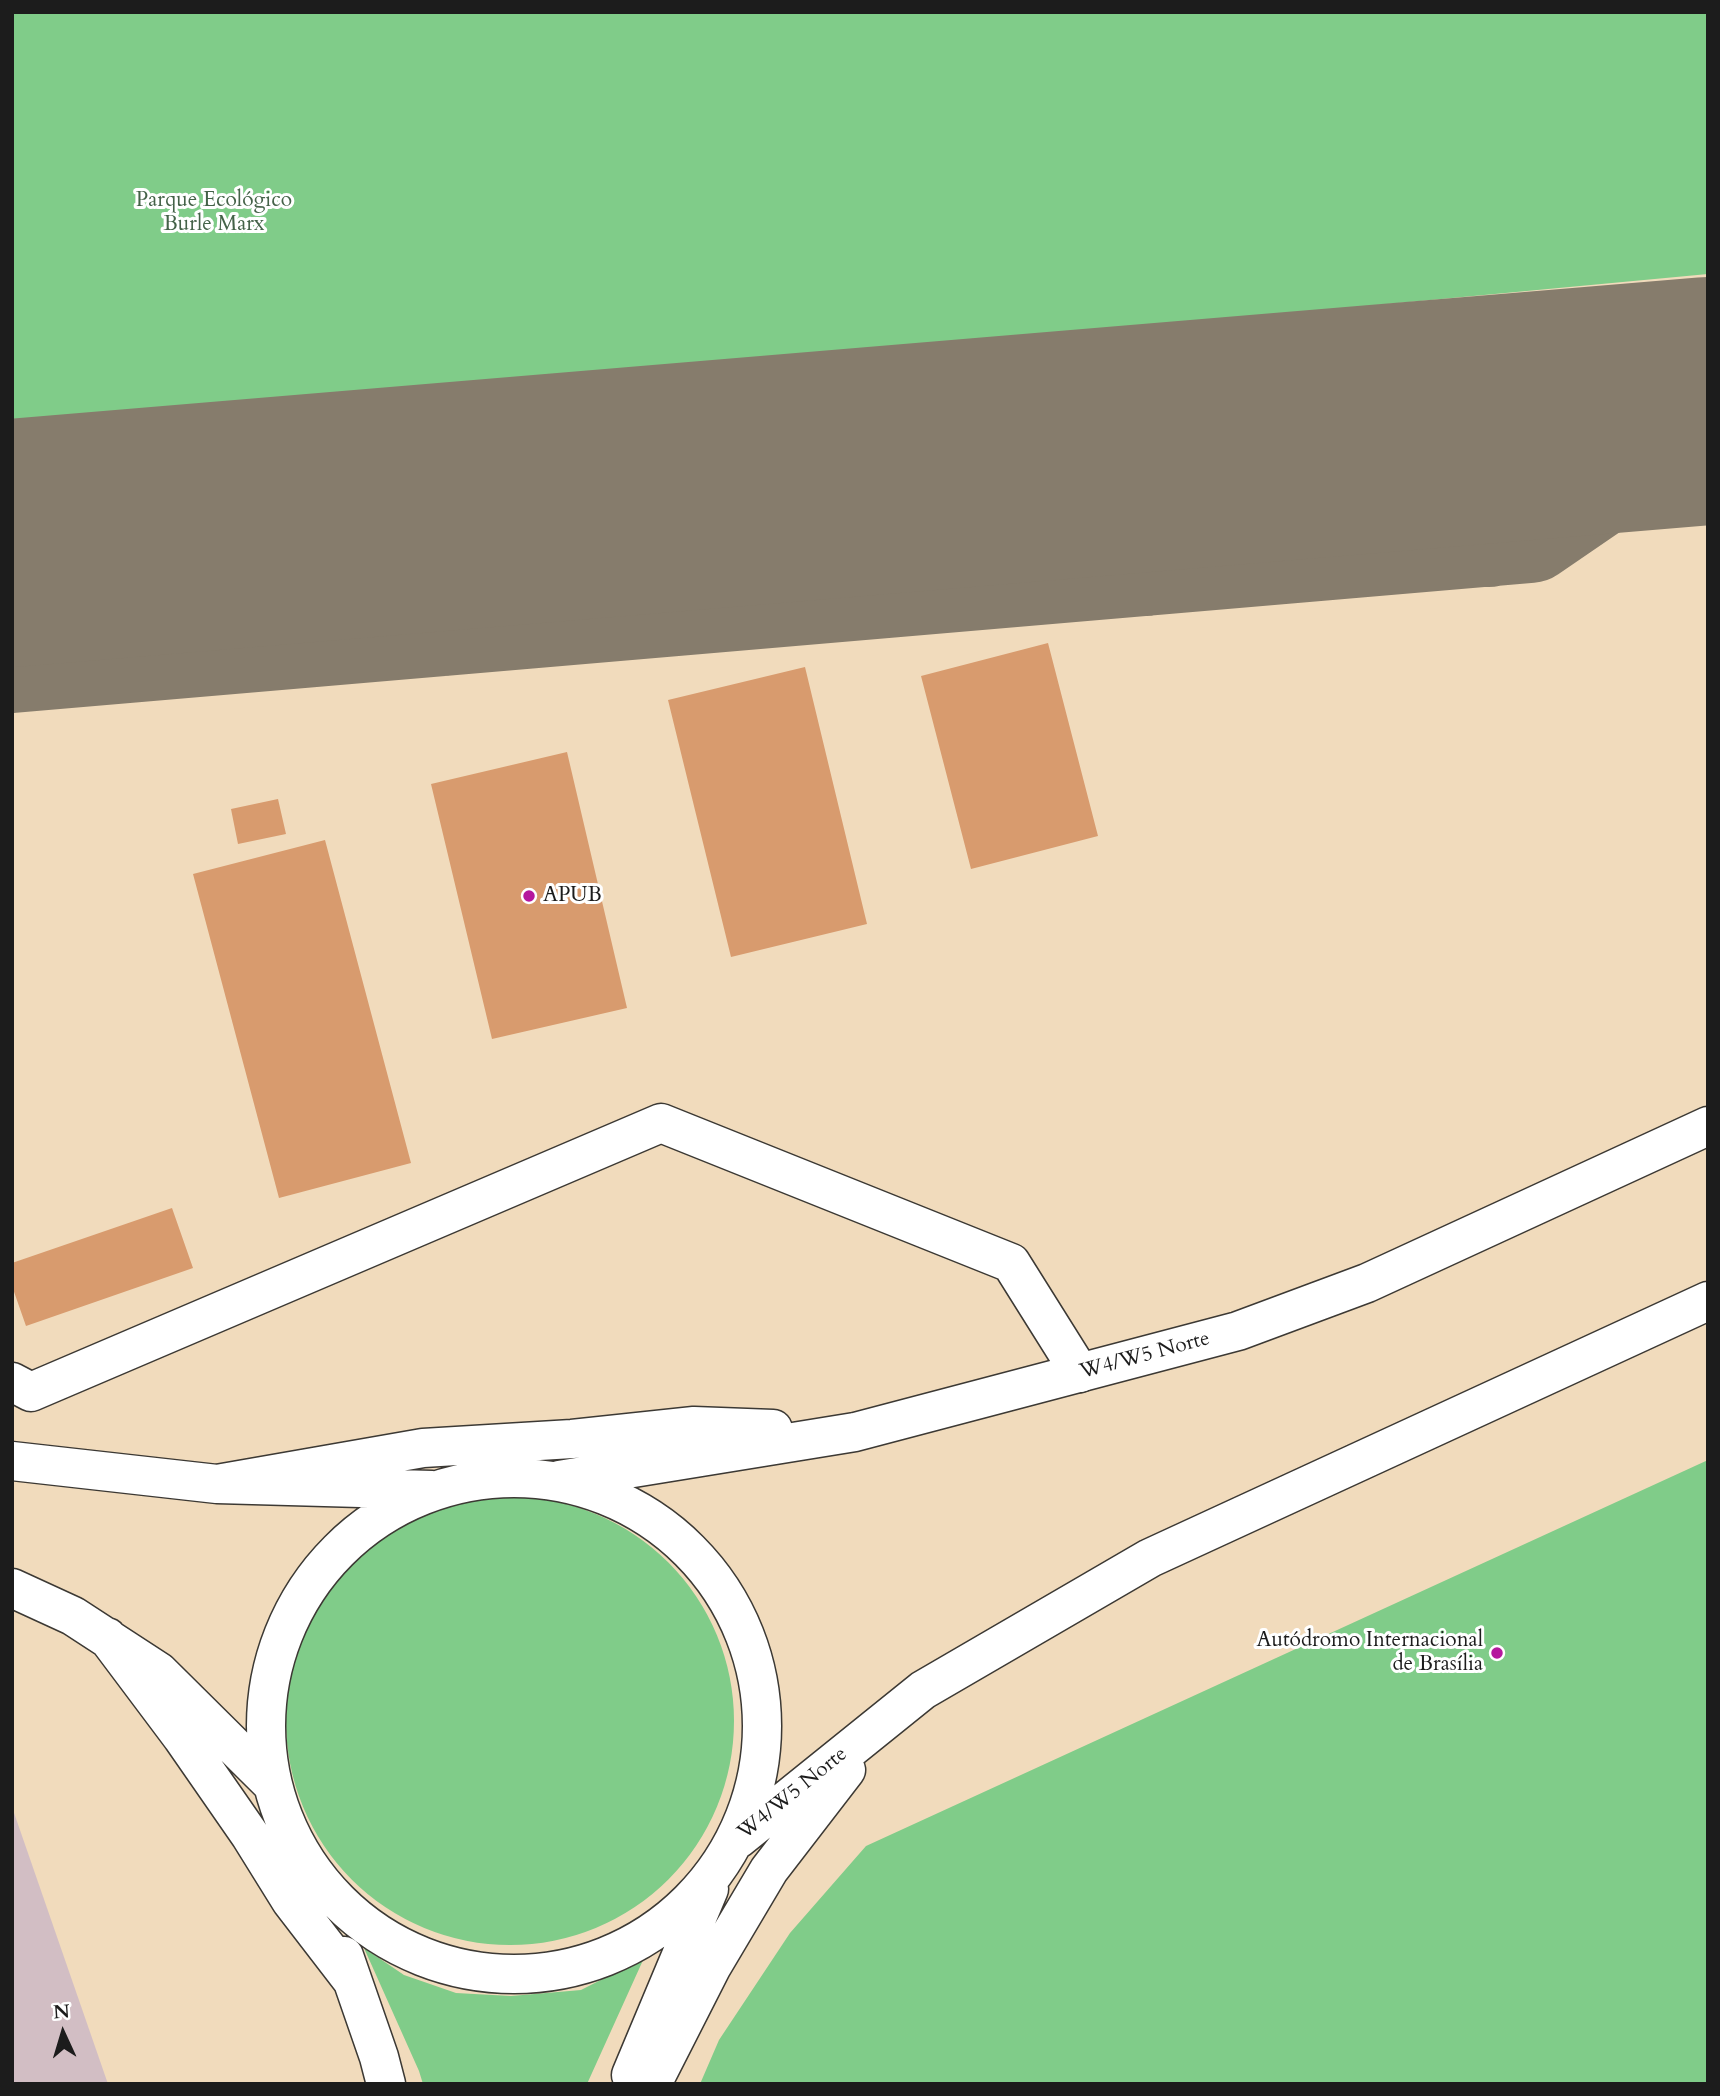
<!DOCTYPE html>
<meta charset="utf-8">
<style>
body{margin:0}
#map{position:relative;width:1720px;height:2096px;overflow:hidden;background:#f1dbbc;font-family:Cardo,serif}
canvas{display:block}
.frame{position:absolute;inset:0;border:14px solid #1c1c1c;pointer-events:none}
.north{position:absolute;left:28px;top:1998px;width:70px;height:70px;-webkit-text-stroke:5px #fff;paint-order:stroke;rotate:356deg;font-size:19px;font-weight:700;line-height:28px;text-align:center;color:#1c1c1c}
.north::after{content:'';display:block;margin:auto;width:24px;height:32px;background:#1c1c1c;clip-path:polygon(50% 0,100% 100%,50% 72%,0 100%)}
</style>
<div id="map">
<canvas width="1720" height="2096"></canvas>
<div class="frame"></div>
<div class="north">N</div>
</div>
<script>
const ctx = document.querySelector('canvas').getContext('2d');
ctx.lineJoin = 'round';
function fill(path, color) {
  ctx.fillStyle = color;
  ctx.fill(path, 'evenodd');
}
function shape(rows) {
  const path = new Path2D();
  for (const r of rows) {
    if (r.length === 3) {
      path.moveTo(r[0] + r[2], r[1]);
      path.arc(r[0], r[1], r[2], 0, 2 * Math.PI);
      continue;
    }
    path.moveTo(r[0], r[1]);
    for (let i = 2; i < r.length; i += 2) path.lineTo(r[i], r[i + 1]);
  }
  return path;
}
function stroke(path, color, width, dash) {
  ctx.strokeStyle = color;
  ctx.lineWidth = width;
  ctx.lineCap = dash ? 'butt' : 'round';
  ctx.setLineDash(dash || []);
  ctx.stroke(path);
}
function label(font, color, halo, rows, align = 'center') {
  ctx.font = font + ' Cardo,serif';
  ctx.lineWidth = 6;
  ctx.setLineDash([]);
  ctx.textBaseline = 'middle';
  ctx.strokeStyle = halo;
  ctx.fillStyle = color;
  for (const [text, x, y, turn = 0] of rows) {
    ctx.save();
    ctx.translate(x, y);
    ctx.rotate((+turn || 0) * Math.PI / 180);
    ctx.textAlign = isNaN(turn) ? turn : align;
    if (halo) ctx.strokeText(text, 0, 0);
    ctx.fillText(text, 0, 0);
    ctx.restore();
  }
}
fill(shape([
 [12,1807,108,2084,12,2084]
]), '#d2bec4');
fill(shape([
 [12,12,1708,12,1708,274,12,433],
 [1708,1460,1708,2084,700,2084,719,2040,790,1933,866,1846],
 [510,1721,224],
 [364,1948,404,1975,456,1993,511,1996,581,1990,644,1958,587,2084,423,2084,419,2071]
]), '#80cc89');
stroke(shape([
 [1465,421,1505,445,1525,475,1523,513,1489,537],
 [1136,449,1173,482,1168,543,1146,566],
 [422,509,460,546,465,592,444,626],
 [13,543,112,654],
 [12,663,1530,533,1708,411]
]), '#867c6c', 100);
stroke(shape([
 [12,543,1708,401]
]), '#867c6c', 248);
fill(shape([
 [1048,643,1098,836,971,869,921,676],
 [805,667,867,924,731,957,668,700],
 [567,752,627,1008,492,1039,431,784],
 [278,799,286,834,238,844,231,809],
 [325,840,411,1163,279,1198,193,874],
 [172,1208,193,1268,26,1326,12,1286,12,1263]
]), '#d89b6e');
const minor = shape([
 [12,1382,31,1392,661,1123,1011,1263,1080,1373]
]);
const major = shape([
 [12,1461,217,1484,432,1490],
 [514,1726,248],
 [559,1480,855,1432,1238,1331,1367,1283,1708,1126],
 [217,1484,423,1448,572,1439,694,1426,773,1429],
 [12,1588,73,1616,159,1672,269,1781],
 [107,1637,182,1737,250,1835,291,1901,351,1979],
 [738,1839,923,1690,1150,1558,1708,1301],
 [344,1956,379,2057,386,2084],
 [631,2075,709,1889],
 [652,2084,712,1966,769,1870,846,1770]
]);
stroke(minor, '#3c3934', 41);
stroke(major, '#3c3934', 41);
stroke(minor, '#fff', 38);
stroke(major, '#fff', 38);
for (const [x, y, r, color] of [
 [529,896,7,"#b5179e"],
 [1497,1653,7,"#b5179e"]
]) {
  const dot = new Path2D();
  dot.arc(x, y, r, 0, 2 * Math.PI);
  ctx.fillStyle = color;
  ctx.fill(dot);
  stroke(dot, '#fff', 2.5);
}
label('21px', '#446248', '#fff', [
 ["Parque Ecológico",214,201],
 ["Burle Marx",214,225]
]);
label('21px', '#1c1c1c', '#fff', [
 ["APUB",543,896],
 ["Autódromo Internacional",1483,1641,"right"],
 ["de Brasília",1483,1665,"right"]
], 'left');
label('21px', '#1c1c1c', '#fff', [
 ["W4/W5 Norte",1145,1356,-15],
 ["W4/W5 Norte",793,1794,-39]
]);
</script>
